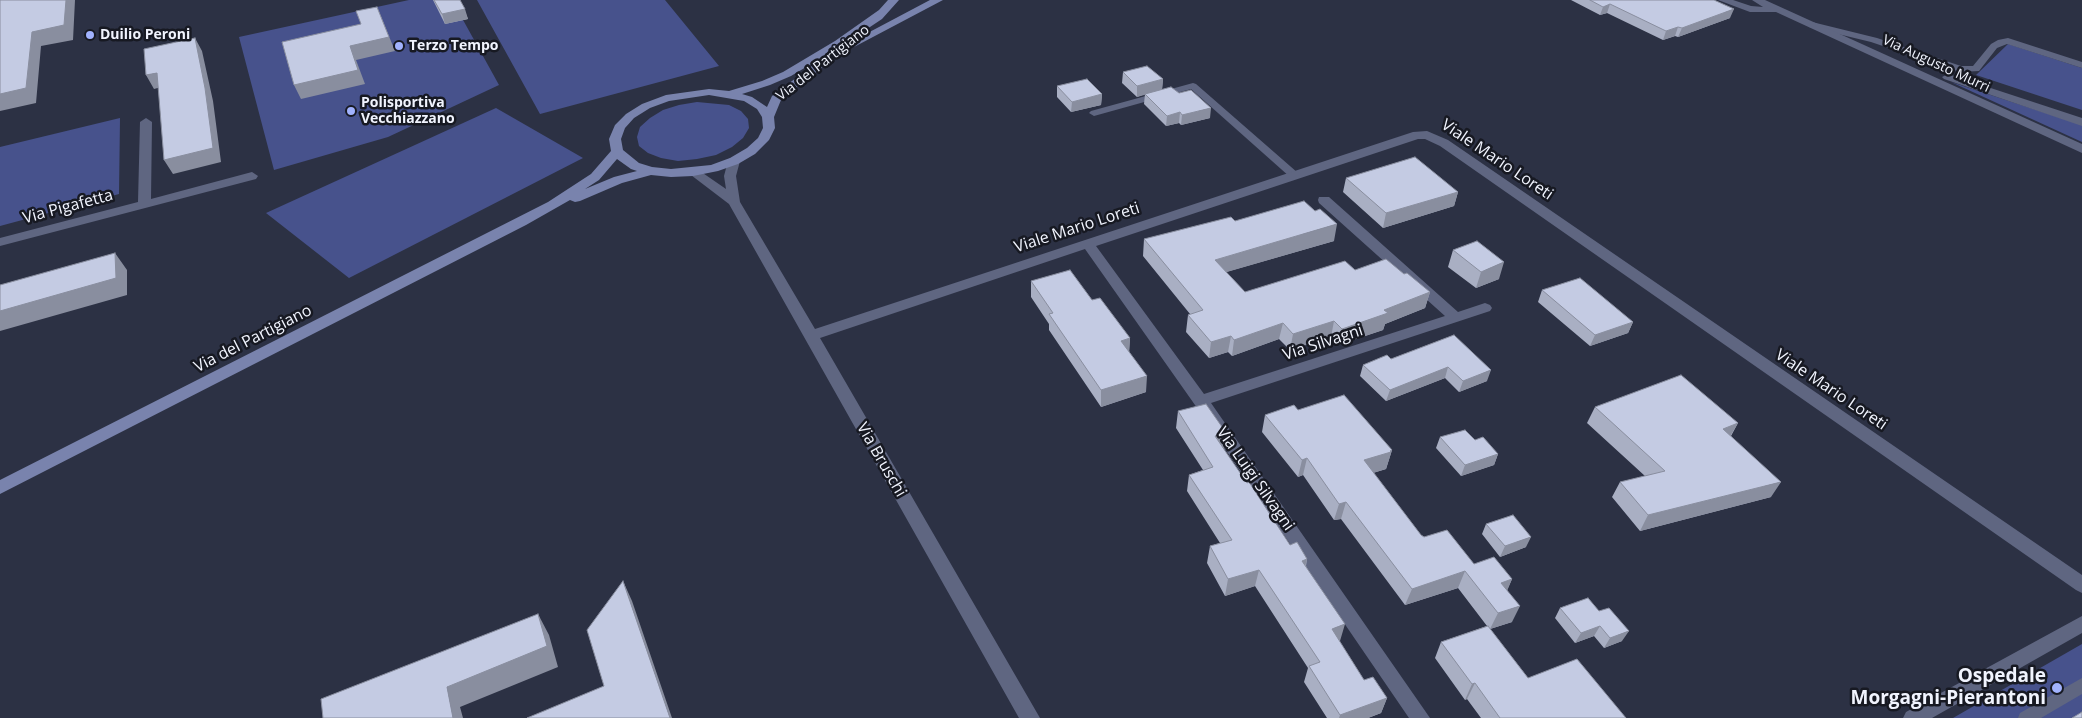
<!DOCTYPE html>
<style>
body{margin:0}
canvas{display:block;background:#2c3144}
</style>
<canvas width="2082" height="718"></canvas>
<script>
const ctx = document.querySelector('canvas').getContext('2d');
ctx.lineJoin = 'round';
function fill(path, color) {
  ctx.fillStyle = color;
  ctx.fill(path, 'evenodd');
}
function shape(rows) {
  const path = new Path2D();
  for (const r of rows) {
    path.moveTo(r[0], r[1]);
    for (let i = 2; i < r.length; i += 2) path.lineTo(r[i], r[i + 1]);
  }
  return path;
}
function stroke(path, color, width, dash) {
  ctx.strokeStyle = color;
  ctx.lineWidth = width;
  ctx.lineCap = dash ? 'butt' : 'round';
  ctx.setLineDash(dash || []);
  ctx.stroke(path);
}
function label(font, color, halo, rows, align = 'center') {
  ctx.font = font + ' "Open Sans",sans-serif';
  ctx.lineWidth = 5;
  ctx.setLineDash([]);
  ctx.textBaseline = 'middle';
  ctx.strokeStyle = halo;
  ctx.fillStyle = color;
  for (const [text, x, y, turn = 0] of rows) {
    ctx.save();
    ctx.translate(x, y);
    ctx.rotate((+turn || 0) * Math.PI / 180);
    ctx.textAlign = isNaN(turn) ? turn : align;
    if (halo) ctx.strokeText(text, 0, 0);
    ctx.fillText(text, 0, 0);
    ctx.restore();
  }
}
fill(shape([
 [409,0,452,0,499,85,388,137,274,170,239,37],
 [477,0,665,0,719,66,540,114],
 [2008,44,2082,68,2082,110,1976,75],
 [1951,82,2082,125,2082,142],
 [697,102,729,105,741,111,748,119,749,128,743,138,732,147,716,155,697,159,678,161,661,158,648,153,639,146,637,137,640,127,650,118,663,110,679,105],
 [496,108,583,158,349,278,266,213],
 [120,118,119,194,0,226,0,147],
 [2082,644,2082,718,1953,718]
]), '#47528c');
fill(shape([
 [1812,22,1877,38,1961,66,1973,66,1991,44,1998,40,2008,38,2082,62,2082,68,2007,44,1997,48,1979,71,1960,72,1871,42,1809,27,1808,25,1812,22],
 [1193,83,1196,84,1298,173,1299,175,1298,177,1290,177,1191,89,1094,116,1089,113,1091,111,1193,83],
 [2082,678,2082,694,2041,718,2018,718,2020,713,2082,678]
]), '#5f6681');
fill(shape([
 [1718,0,1733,0,1751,6,1763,7,1752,0,1765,0,2082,144,2082,153,1776,12,1750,12,1718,0],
 [1948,74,2082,118,2082,126,1944,79,1942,77,1948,74],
 [146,118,152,122,151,199,252,172,258,176,256,179,0,246,0,238,138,202,140,122,146,118],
 [1427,131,1448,140,2082,575,2082,593,2076,590,1440,146,1425,139,1418,139,1096,246,1204,394,1445,316,1319,203,1318,200,1319,197,1329,197,1458,312,1485,303,1490,305,1492,308,1490,311,1211,403,1430,718,1409,718,1195,405,1085,249,820,338,1040,718,1019,718,729,204,687,172,693,168,697,169,726,189,724,176,728,161,730,158,738,158,740,161,736,176,740,202,815,329,1413,132,1427,131],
 [2082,616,2082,633,1932,718,1903,718,1906,712,2082,616]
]), '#5f6681');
fill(shape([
 [888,0,899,0,882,19,843,45,791,76,770,85,742,94,752,97,767,107,772,96,816,63,820,62,825,65,781,100,774,117,775,128,769,140,755,154,738,164,718,171,693,176,671,177,651,175,622,183,580,201,575,202,570,200,526,225,0,494,0,480,548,202,591,174,611,151,609,139,615,125,626,114,642,104,666,95,709,89,729,91,762,81,783,72,835,41,879,10,888,0],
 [709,95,744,101,757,109,762,117,763,128,758,138,747,148,730,158,711,165,671,169,652,167,639,163,623,150,621,139,625,128,634,118,650,108,669,101,709,95],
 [617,159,631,169,637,171,614,177,585,189,599,180,617,159],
 [930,0,943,0,854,47,846,47,845,45,930,0]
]), '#7983ad');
fill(shape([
 [433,0,460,0,468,19,445,24],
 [1571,0,1714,0,1730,18,1678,37,1675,36,1663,40,1607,13,1600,15],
 [1123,72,1163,79,1162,89,1210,118,1181,125,1179,123,1166,126,1144,104,1145,94,1137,97,1122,83],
 [1057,86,1102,94,1101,105,1071,112,1057,97],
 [1346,178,1458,192,1454,206,1383,228,1343,192],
 [1235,221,1334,241,1226,272,1245,292,1355,270,1404,274,1430,292,1425,308,1385,324,1383,330,1338,345,1331,337,1290,350,1279,339,1232,356,1228,352,1209,358,1186,332,1188,315,1190,314,1143,256,1144,239],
 [1453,250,1499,279,1476,288,1448,267],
 [1031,281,1092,300,1130,338,1129,351,1146,392,1101,407,1049,330,1049,324,1031,297],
 [1542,290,1633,322,1628,333,1590,346,1538,302],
 [1454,335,1487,381,1459,392,1445,378,1386,401,1360,376,1363,365,1391,359],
 [1595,407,1738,423,1731,436,1771,497,1640,531,1612,497,1620,482,1645,476,1587,423],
 [1298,410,1392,450,1386,469,1373,473,1421,535,1474,564,1512,579,1507,590,1512,622,1490,629,1528,678,1626,718,1481,718,1467,699,1465,700,1435,658,1441,642,1487,626,1458,588,1405,605,1341,519,1334,520,1303,475,1298,477,1262,432,1265,415],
 [1178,411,1224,450,1290,545,1307,559,1306,566,1340,641,1339,641,1364,680,1387,698,1381,713,1368,718,1327,718,1304,682,1308,668,1255,586,1225,596,1207,563,1210,546,1220,543,1187,491,1189,475,1203,470,1176,428],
 [1440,437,1498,454,1494,465,1461,476,1436,448],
 [1486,524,1526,547,1500,557,1482,534],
 [1588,598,1622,641,1604,648,1594,636,1575,643,1555,618,1560,608]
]), '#a9afc3');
fill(shape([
 [66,0,75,0,73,40,41,46,36,103,0,111,0,94,32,32],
 [1610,4,1607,13,1600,15,1603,7],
 [377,7,395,51,356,60,365,84,301,99,294,85,350,46],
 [465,9,468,19,445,24,442,14],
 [1734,9,1730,18,1678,37,1682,28],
 [1678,27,1675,36,1663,40,1666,31],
 [195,38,202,51,213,101,221,162,173,174,164,160],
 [157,73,165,86,154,89,146,75],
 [1163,79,1162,90,1137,97,1137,86],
 [1102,94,1101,105,1071,112,1072,102],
 [1211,108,1210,118,1181,125,1182,115],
 [1180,112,1179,123,1166,126,1167,116],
 [1458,192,1454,206,1383,228,1386,213],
 [1337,224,1334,241,1213,276,1215,260],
 [115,253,127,270,127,295,0,331,0,311],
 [1504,262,1499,279,1476,288,1481,272],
 [1430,292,1425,308,1385,324,1383,330,1338,345,1342,329,1384,310],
 [1334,321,1331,337,1290,350,1293,334],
 [1633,322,1628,333,1590,346,1595,335],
 [1283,323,1279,339,1232,356,1234,340],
 [1231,336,1228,352,1209,358,1211,342],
 [1130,338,1129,355,1121,341],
 [1448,367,1445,378,1386,401,1390,390],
 [1491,370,1487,381,1459,392,1463,381],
 [1147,376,1146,392,1101,407,1101,390],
 [1738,423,1729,438,1723,429],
 [1227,434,1224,451,1215,436],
 [1392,450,1386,469,1359,477,1364,460],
 [1498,454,1494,465,1461,476,1465,465],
 [1307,458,1303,475,1298,477,1302,460],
 [1781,482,1771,497,1640,531,1648,515],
 [1346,502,1341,519,1334,520,1339,504],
 [1531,537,1526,547,1500,557,1505,546],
 [1307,559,1303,575,1302,561],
 [1259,570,1255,586,1225,596,1228,579],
 [1465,571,1458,588,1405,605,1412,589],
 [1512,579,1505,596,1501,583],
 [623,581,632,601,672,718,670,718],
 [1520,606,1512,622,1490,629,1498,613],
 [538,614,549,635,558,667,460,707,463,718,453,718,447,687],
 [1345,624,1340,641,1327,645,1332,629],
 [1600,626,1594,636,1575,643,1581,633],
 [1629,631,1622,641,1604,648,1610,638],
 [1475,683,1467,699,1465,700,1472,684],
 [1387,698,1381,713,1368,718,1339,718,1340,715]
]), '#898e9f');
const building = shape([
 [0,0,66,0,64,25,32,32,26,88,0,94,0,0],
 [434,0,460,0,465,9,442,14,434,0],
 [1590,0,1714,0,1734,9,1682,28,1678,27,1666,31,1610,4,1603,7,1590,0],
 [377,7,389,37,350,46,358,70,294,85,282,42,361,24,356,11,377,7],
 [195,38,205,88,213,148,164,160,157,73,146,75,144,49,195,38],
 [1147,66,1163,79,1137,86,1123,72,1147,66],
 [1087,79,1102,94,1072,102,1057,86,1087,79],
 [1171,87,1179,93,1191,90,1211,108,1182,115,1180,112,1167,116,1145,94,1171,87],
 [1415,157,1458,192,1386,213,1346,178,1415,157],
 [1304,201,1315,211,1320,209,1337,224,1215,260,1245,292,1345,261,1355,270,1386,259,1404,274,1407,273,1430,292,1384,310,1388,313,1342,329,1334,321,1293,334,1283,323,1234,340,1231,336,1211,342,1188,315,1203,310,1144,239,1231,217,1235,221,1304,201],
 [1477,241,1504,262,1481,272,1453,250,1477,241],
 [115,253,116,278,0,311,0,285,115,253],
 [1070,270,1092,300,1100,298,1130,338,1121,341,1147,376,1101,390,1049,314,1053,313,1031,281,1070,270],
 [1580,278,1633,322,1595,335,1542,290,1580,278],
 [1454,335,1491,370,1463,381,1448,367,1390,390,1363,365,1387,355,1391,359,1454,335],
 [1681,375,1738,423,1723,429,1781,482,1648,515,1620,482,1665,471,1595,407,1681,375],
 [1344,395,1392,450,1390,451,1391,452,1364,460,1421,535,1424,537,1447,530,1474,564,1494,557,1512,579,1501,583,1520,606,1498,613,1465,571,1412,589,1346,502,1339,504,1307,458,1302,460,1265,415,1294,405,1298,410,1344,395],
 [1206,404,1227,434,1215,436,1247,483,1249,482,1290,545,1297,542,1307,559,1302,561,1345,624,1332,629,1364,680,1373,677,1387,698,1340,715,1309,666,1320,662,1259,570,1228,579,1210,546,1232,540,1189,475,1213,467,1178,411,1206,404],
 [1465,430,1475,440,1483,437,1498,454,1465,465,1440,437,1465,430],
 [1513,515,1531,537,1505,546,1486,524,1513,515],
 [623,581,670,718,527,718,604,686,587,630,623,581],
 [1588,598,1599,611,1609,608,1629,631,1610,638,1600,626,1581,633,1560,608,1588,598],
 [538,614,547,646,447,687,453,718,323,718,321,699,538,614],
 [1488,626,1528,678,1577,659,1626,718,1500,718,1475,683,1472,684,1441,642,1488,626],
 [2082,712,2082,718,2072,718,2082,712]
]);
fill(building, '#c4cbe3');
stroke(building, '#898e9f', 1);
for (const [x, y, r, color] of [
 [90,35,5,"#a1b2fd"],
 [399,46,5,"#a1b2fd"],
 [351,111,5,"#a1b2fd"],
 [2057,688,6,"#a1b2fd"]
]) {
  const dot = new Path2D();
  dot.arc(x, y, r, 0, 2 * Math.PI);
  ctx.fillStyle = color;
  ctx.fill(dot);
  stroke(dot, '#171922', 2);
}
label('bold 14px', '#f1f4fe', '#171922', [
 ["Duilio Peroni",100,35],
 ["Terzo Tempo",409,46],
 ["Polisportiva",361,103],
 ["Vecchiazzano",361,119]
], 'left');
label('14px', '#f1f4fe', '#171922', [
 ["Via del Partigiano",823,63,-38],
 ["Via Augusto Murri",1936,64,25]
]);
label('16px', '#f1f4fe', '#171922', [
 ["Viale Mario Loreti",1497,160,34],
 ["Via Pigafetta",68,207,-15],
 ["Viale Mario Loreti",1077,228,-18],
 ["Via del Partigiano",253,339,-27],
 ["Via Silvagni",1323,343,-18],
 ["Viale Mario Loreti",1831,390,34],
 ["Via Bruschi",881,460,60],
 ["Via Luigi Silvagni",1255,479,55]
]);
label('bold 19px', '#f1f4fe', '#171922', [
 ["Ospedale",2046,677],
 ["Morgagni-Pierantoni",2046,699]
], 'right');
</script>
